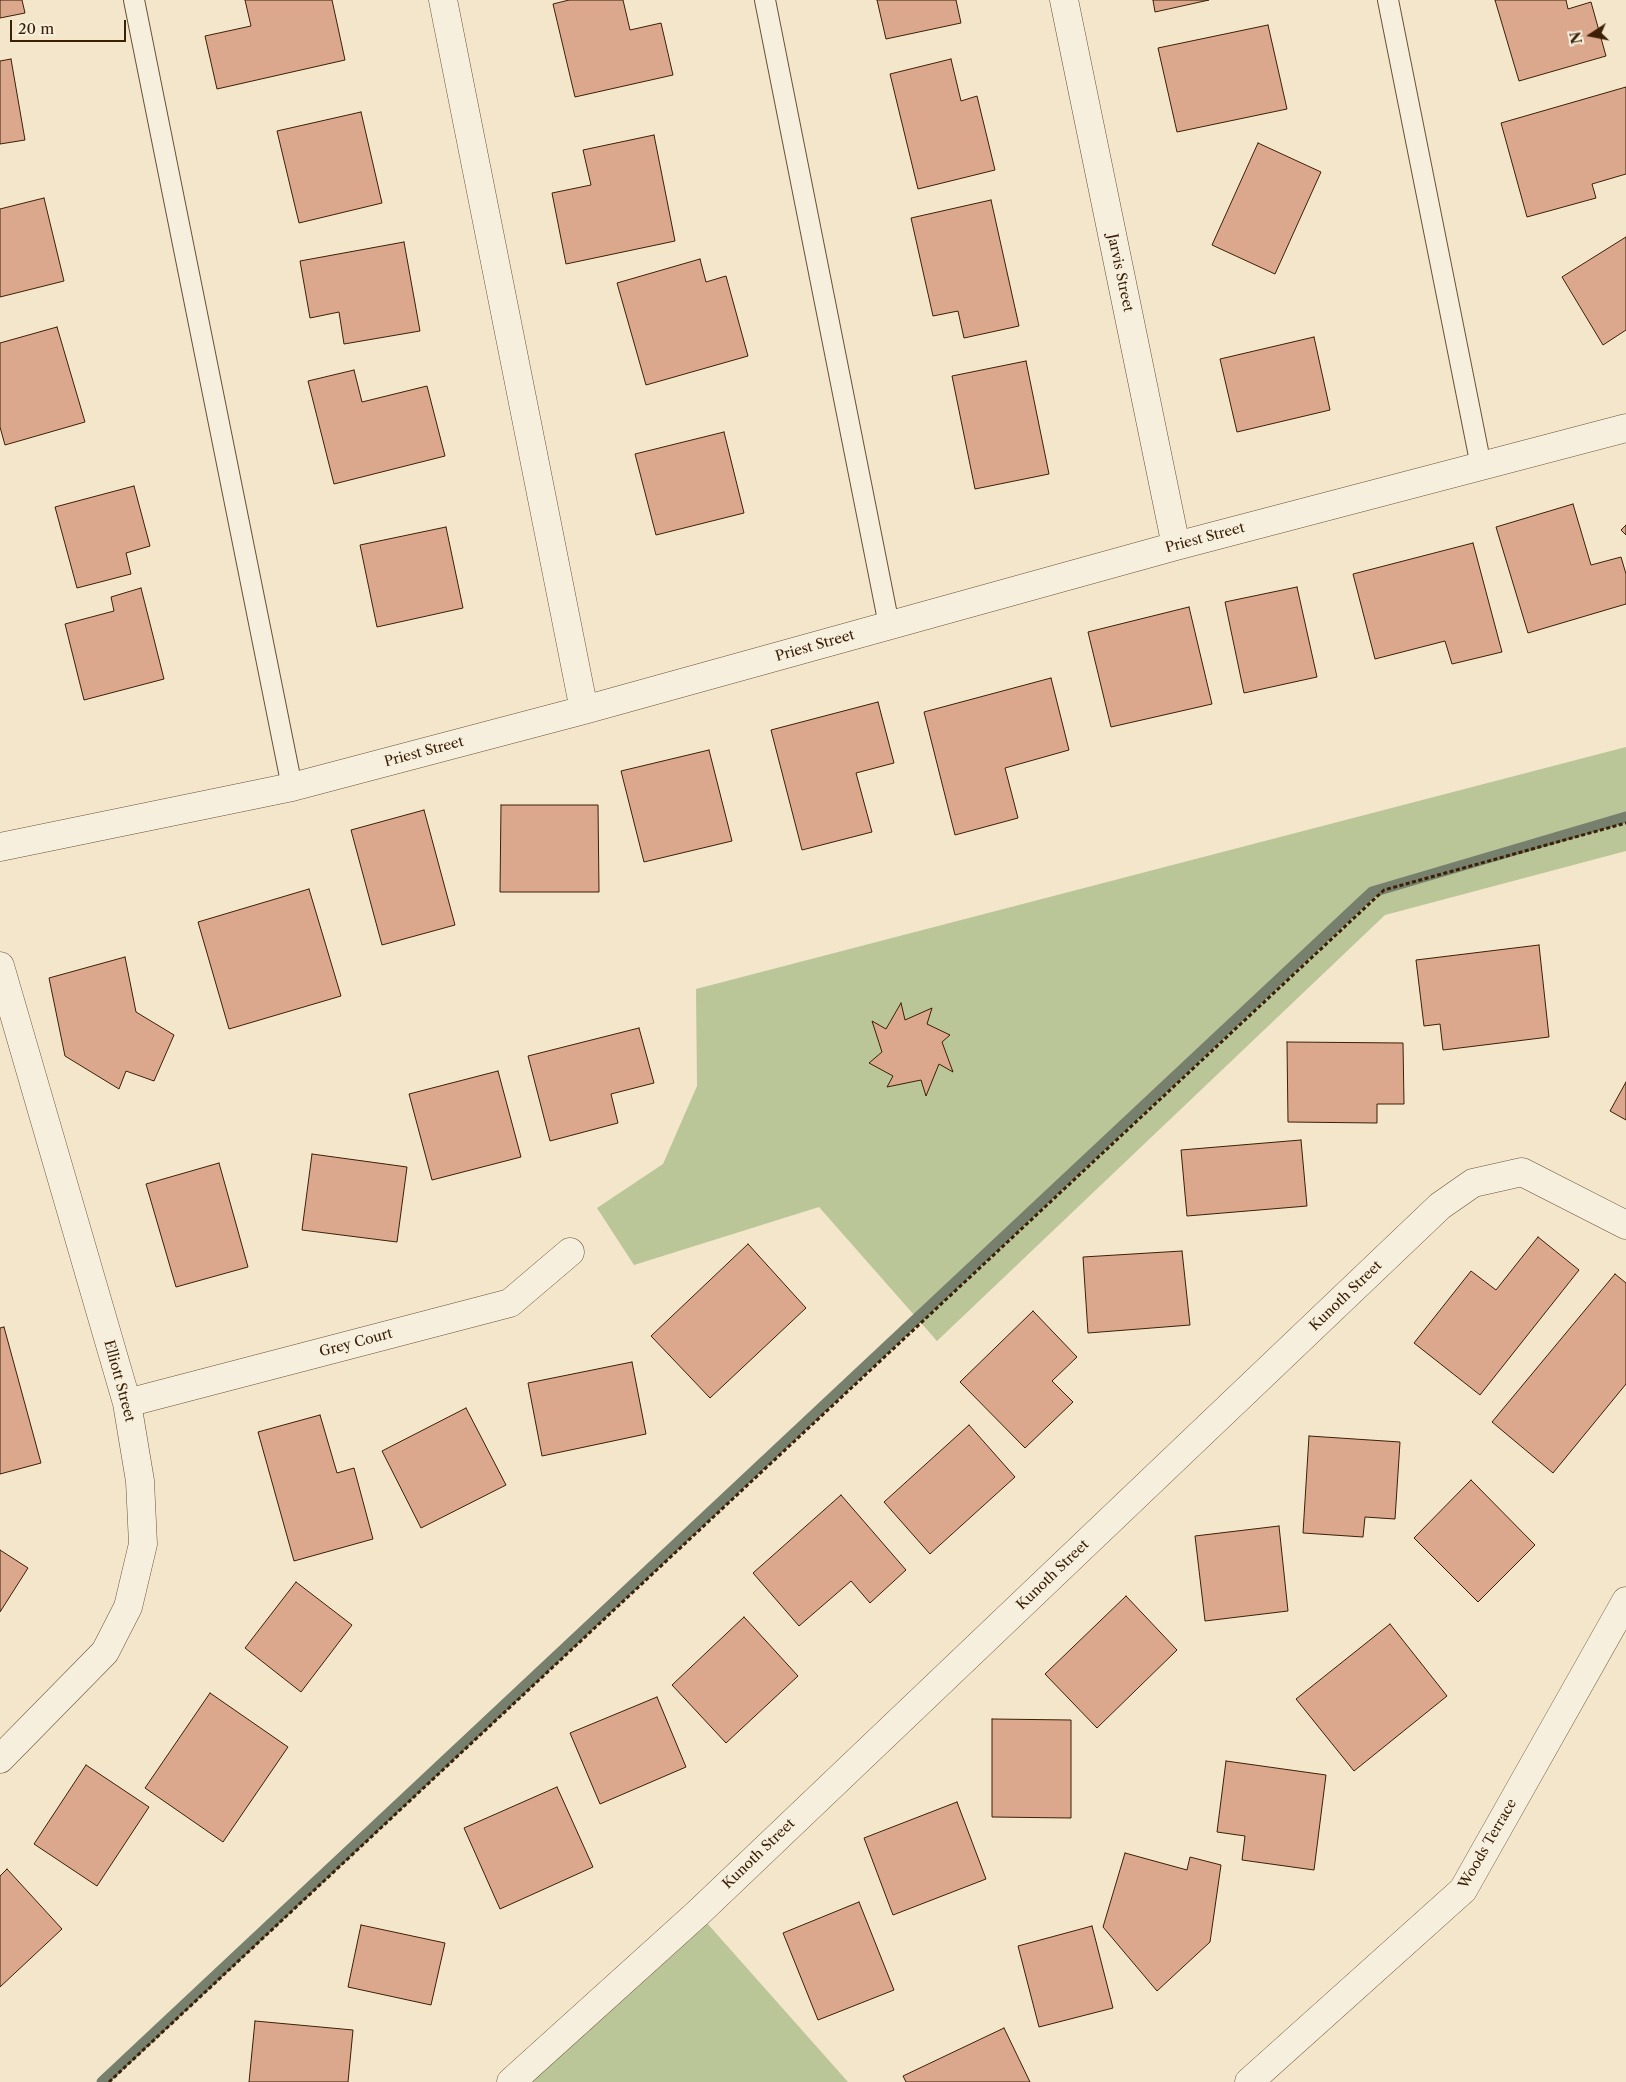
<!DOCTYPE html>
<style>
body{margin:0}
#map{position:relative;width:1626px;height:2082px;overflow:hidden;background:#f3e6cb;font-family:"Libre Caslon Text",serif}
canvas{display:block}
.north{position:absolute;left:1566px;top:10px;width:50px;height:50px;-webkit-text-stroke:4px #f7efdd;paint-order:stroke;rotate:259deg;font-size:14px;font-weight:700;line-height:20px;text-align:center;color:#3b2005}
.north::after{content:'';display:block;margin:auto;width:18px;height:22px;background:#3b2005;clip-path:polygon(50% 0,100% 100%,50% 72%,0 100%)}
.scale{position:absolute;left:10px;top:20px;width:116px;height:22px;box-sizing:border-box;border:2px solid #3b2005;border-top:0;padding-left:6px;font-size:15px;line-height:18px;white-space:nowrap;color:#3b2005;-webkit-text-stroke:4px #f7efdd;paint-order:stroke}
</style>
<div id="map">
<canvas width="1626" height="2082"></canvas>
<div class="north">N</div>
<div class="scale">20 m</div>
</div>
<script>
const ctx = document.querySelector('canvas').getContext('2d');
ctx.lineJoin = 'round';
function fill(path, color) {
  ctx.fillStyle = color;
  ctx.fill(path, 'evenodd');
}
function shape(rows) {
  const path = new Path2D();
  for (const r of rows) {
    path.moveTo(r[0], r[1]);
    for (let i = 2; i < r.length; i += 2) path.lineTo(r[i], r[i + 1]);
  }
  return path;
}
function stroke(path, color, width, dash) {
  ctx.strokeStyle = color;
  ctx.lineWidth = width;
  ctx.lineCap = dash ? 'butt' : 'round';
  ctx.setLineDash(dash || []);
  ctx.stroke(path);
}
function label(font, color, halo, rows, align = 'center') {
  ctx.font = font + ' "Libre Caslon Text",serif';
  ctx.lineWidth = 5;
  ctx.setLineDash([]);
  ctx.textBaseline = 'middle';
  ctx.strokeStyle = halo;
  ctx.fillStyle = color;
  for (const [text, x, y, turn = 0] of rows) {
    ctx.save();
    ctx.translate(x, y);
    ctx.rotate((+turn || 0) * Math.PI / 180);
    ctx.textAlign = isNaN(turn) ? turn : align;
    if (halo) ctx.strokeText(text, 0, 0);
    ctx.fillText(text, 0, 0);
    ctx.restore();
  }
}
fill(shape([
 [1626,747,1626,851,1385,915,937,1341,819,1207,634,1265,597,1208,663,1164,697,1086,696,989],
 [698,1913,848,2082,511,2082]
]), '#bac598');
stroke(shape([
 [102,2082,1372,892,1626,817]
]), '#76806c', 11);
const building = shape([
 [0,0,22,0,25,13,0,18,0,0],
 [245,0,332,0,345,60,217,89,205,36,251,26,245,0],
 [569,0,623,0,630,30,661,23,673,75,575,97,553,4,569,0],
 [877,0,956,0,961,23,886,39,877,0],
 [1153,0,1209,0,1155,12,1153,0],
 [1495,0,1566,0,1568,9,1591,2,1606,56,1519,81,1495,0],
 [1268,25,1287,109,1177,132,1158,48,1268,25],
 [11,59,25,140,0,144,0,61,11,59],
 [951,59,961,101,977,96,995,170,918,189,890,74,951,59],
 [1626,87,1626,174,1592,184,1596,198,1527,217,1501,123,1626,87],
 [361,112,382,203,299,223,277,131,361,112],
 [654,135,675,241,566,264,552,193,591,185,583,150,654,135],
 [1258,143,1321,172,1275,274,1212,245,1258,143],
 [44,198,64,281,0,297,0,209,44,198],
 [991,200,1019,326,964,338,958,311,933,316,911,218,991,200],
 [1626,237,1626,330,1603,345,1562,277,1626,237],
 [404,242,420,331,344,344,339,312,310,318,300,261,404,242],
 [700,259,706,282,726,276,748,356,646,385,617,283,700,259],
 [57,327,85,422,5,445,0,427,0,343,57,327],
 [1314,337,1330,410,1237,432,1220,359,1314,337],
 [1026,361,1049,474,975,489,952,376,1026,361],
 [354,370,362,402,427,386,445,456,334,484,308,381,354,370],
 [724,432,744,513,656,535,635,454,724,432],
 [134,486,150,546,126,553,131,574,77,588,55,507,134,486],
 [1573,504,1591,565,1621,557,1626,574,1626,604,1528,633,1496,527,1573,504],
 [1626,525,1626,535,1621,530,1626,525],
 [446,527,463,608,377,627,360,545,446,527],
 [1473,543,1502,652,1452,664,1445,641,1375,659,1353,574,1473,543],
 [1297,587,1317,677,1244,693,1225,602,1297,587],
 [141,588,164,679,84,700,65,624,114,611,111,597,141,588],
 [1189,607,1212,704,1111,727,1088,632,1189,607],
 [1051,678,1069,750,1005,768,1018,818,955,835,924,712,1051,678],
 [878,702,894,763,856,773,872,832,802,850,771,730,878,702],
 [709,750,732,841,644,862,621,771,709,750],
 [501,805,598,805,599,892,500,892,501,805],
 [424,810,455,925,382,945,351,830,424,810],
 [309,889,341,996,229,1029,198,922,309,889],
 [1539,945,1549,1037,1443,1050,1440,1024,1424,1026,1416,960,1539,945],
 [125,957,136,1012,174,1035,154,1081,126,1071,119,1089,65,1056,49,978,125,957],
 [901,1003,905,1020,932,1008,927,1024,950,1035,942,1042,953,1072,939,1064,926,1096,921,1080,887,1087,893,1076,869,1063,882,1052,872,1021,886,1029,901,1003],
 [639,1028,654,1083,611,1094,618,1123,550,1141,528,1056,639,1028],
 [1287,1042,1403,1043,1404,1104,1377,1104,1377,1123,1288,1122,1287,1042],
 [498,1071,521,1157,432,1180,409,1094,498,1071],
 [1626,1082,1626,1120,1610,1111,1626,1082],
 [1301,1140,1307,1206,1187,1216,1181,1150,1301,1140],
 [312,1154,407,1167,397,1242,302,1230,312,1154],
 [219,1163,248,1267,176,1287,146,1184,219,1163],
 [1538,1237,1579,1270,1480,1395,1414,1343,1471,1271,1496,1290,1538,1237],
 [748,1244,806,1308,710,1398,651,1336,748,1244],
 [1182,1251,1190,1325,1088,1333,1083,1257,1182,1251],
 [1615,1274,1626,1283,1626,1384,1553,1473,1492,1422,1615,1274],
 [1033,1311,1077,1357,1052,1381,1073,1402,1025,1448,960,1382,1033,1311],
 [4,1327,41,1463,0,1474,0,1328,4,1327],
 [632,1362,646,1434,542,1456,528,1383,632,1362],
 [466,1408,506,1485,421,1528,382,1451,466,1408],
 [320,1415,337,1473,354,1468,373,1539,294,1561,258,1432,320,1415],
 [969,1425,1015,1477,930,1554,884,1502,969,1425],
 [1309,1436,1400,1442,1395,1519,1365,1517,1363,1537,1303,1533,1309,1436],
 [1471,1480,1535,1545,1478,1602,1414,1538,1471,1480],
 [841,1495,906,1570,870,1603,851,1581,799,1626,753,1573,841,1495],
 [1279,1526,1288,1611,1205,1621,1195,1536,1279,1526],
 [0,1550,28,1568,0,1612,0,1550],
 [296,1582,352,1625,301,1692,245,1648,296,1582],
 [1126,1596,1177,1650,1097,1728,1045,1674,1126,1596],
 [744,1617,798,1676,726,1743,672,1685,744,1617],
 [1390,1624,1447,1696,1354,1771,1296,1699,1390,1624],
 [210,1693,288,1747,223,1842,145,1788,210,1693],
 [657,1697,686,1767,600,1804,570,1733,657,1697],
 [992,1719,1071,1720,1071,1818,992,1817,992,1719],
 [1226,1761,1326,1775,1314,1870,1242,1860,1245,1836,1217,1832,1226,1761],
 [86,1765,149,1807,97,1886,34,1844,86,1765],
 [557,1787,593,1867,500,1909,464,1828,557,1787],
 [957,1802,986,1879,893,1915,864,1838,957,1802],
 [1125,1853,1187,1870,1190,1857,1221,1865,1210,1942,1157,1991,1103,1927,1125,1853],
 [7,1869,62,1929,0,1987,0,1876,7,1869],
 [859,1902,894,1990,818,2020,783,1933,859,1902],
 [361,1925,445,1943,431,2005,348,1987,361,1925],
 [1092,1926,1113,2008,1039,2027,1018,1946,1092,1926],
 [255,2021,353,2030,348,2082,249,2082,255,2021],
 [1004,2028,1030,2082,906,2082,903,2076,1004,2028]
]);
fill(building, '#dba88d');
stroke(building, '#3b2005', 1);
const lane = shape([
 [134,0,292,787],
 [765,0,889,625],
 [1388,0,1481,466]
]);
const street = shape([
 [443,0,584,710],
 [1064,0,1176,546],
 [0,847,292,787,584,710,1176,546,1626,428],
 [0,966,127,1403,140,1481,143,1544,128,1607,105,1652,0,1759],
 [127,1403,510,1303,570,1252],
 [511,2082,698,1913,1440,1206,1473,1183,1522,1172,1626,1225],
 [1249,2082,1463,1890,1626,1601]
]);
stroke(lane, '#695236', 22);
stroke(street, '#695236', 29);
stroke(shape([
 [109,2082,1384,890,1626,823]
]), '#3b2005', 3, [4, 2.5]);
stroke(lane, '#f7efdd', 20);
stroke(street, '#f7efdd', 28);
label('14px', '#3b2005', '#f7efdd', [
 ["Jarvis Street",1120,273,78],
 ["Priest Street",1205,538,-15],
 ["Priest Street",815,646,-16],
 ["Priest Street",424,752,-15],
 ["Kunoth Street",1346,1296,-44],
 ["Grey Court",356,1343,-15],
 ["Elliott Street",119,1381,75],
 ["Kunoth Street",1053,1575,-44],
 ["Woods Terrace",1488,1844,-60],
 ["Kunoth Street",759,1854,-44]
]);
</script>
